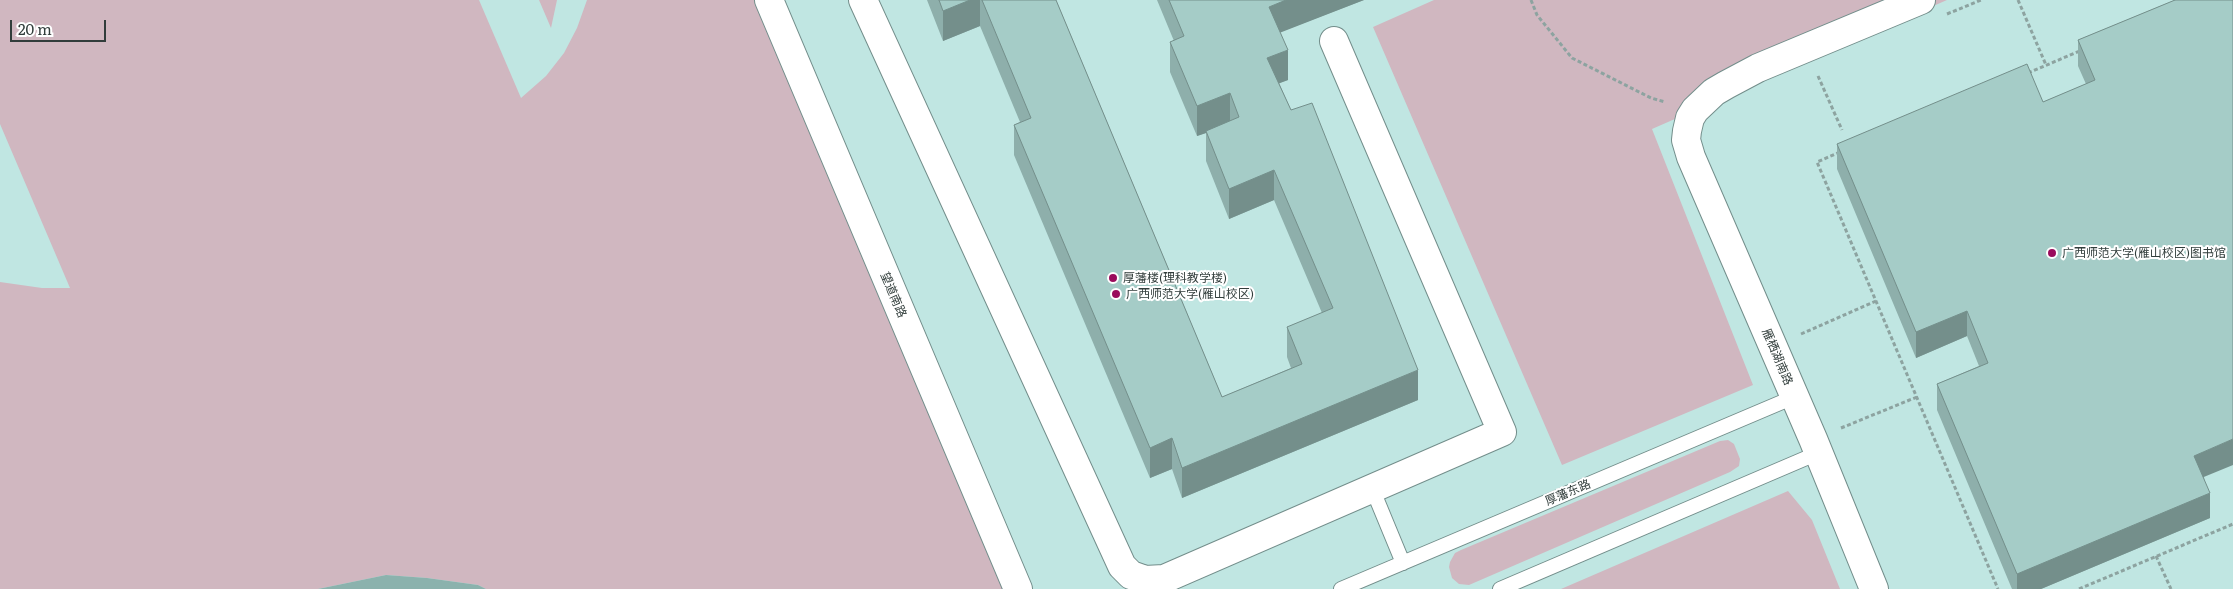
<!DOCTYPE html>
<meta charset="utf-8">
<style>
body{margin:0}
#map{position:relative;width:2233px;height:589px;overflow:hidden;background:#d4f2ee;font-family:Literata,serif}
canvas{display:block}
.scale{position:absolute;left:10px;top:20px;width:96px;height:22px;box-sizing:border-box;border:2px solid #313d3b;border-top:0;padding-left:6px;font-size:15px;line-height:18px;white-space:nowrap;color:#313d3b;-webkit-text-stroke:4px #fff;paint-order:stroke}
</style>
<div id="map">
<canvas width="2233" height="589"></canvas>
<div class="scale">20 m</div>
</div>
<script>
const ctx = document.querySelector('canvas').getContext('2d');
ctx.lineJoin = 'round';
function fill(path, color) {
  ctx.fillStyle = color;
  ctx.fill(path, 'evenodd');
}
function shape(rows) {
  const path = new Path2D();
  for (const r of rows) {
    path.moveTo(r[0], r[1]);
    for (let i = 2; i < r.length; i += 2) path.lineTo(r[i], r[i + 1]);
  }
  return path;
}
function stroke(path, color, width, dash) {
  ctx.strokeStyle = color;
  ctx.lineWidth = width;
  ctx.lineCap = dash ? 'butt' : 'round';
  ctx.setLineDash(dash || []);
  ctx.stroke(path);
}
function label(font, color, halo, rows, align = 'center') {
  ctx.font = font + ' Literata,"Noto Sans SC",serif';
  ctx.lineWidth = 4;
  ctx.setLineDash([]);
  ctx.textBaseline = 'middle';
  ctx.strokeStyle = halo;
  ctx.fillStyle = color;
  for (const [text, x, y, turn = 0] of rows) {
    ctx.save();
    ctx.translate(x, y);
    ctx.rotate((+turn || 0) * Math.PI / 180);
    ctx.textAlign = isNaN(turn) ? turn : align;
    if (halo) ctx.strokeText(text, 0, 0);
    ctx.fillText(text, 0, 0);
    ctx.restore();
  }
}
fill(shape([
 [0,0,2233,0,2233,589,0,589]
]), '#c0e6e2');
fill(shape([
 [0,0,479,0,521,98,546,76,564,53,577,28,587,0,769,0,1018,589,486,589,478,585,427,578,386,575,318,589,0,589,0,282,42,288,70,288,0,124],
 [539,0,557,0,551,28],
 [1434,0,1947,0,1652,129,1753,385,1562,465,1373,27],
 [1728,440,1734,444,1740,459,1739,466,1730,472,1469,585,1459,584,1452,578,1449,567,1450,562,1455,553,1461,550,1720,441],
 [1788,491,1812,520,1840,589,1561,589]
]), '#d0b7c0');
fill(shape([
 [386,575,427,578,478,585,486,589,318,589]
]), '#8bb2ad');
const lane = shape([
 [1372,488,1403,563],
 [1341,589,1794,397],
 [1500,589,1818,453]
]);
const street = shape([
 [769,0,1018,589],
 [863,0,1122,566,1131,575,1145,580,1164,579,1502,432,1334,41],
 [1874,589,1813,439,1691,157,1686,140,1687,131,1690,118,1695,110,1714,92,1726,85,1758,68,1921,0]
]);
stroke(lane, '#738e8b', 16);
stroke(street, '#738e8b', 30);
stroke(shape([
 [1531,0,1537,15,1572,58,1651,98,1665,102],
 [2018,0,2046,65],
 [1947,14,1981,0],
 [2028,73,2082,50],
 [1818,76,1842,130],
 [1840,152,1817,162,1998,589],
 [1801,334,1876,301],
 [1841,428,1917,397],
 [2156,556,2171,589],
 [2079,589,2233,524]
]), '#8da3a0', 3, [4, 2.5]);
stroke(lane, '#fff', 14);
stroke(street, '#fff', 28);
fill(shape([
 [927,0,1056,0,1222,397,1291,368,1287,357,1287,327,1322,313,1274,200,1229,219,1206,161,1206,133,1197,136,1170,72,1170,42,1174,41,1157,0,1364,0,1280,32,1288,80,1279,83,1418,400,1182,498,1172,469,1150,478,1014,155,1014,125,1020,122,980,26,943,41],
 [2175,0,2204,477,2210,518,2041,589,2012,589,1937,410,1937,384,1979,366,1967,336,1916,358,1837,169,1837,144,2043,102,2086,84,2078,66,2078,40]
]), '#8eafab');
fill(shape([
 [970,0,980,0,980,26,943,41,943,11],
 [1286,0,1364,0,1269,37,1269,7],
 [1288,50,1288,80,1267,88,1267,58],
 [1230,93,1230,123,1206,131,1206,133,1197,136,1197,106],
 [1274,170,1274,200,1229,219,1229,189],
 [1967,311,1967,336,1916,358,1916,332],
 [1418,370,1418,400,1182,498,1182,468],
 [1172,438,1172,469,1150,478,1150,448],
 [2233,439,2233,465,2194,481,2194,456],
 [2210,493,2210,518,2041,589,2017,589,2017,574]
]), '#748f8b');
const building = shape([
 [939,0,970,0,943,11,939,0],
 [982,0,1056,0,1222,397,1302,364,1287,327,1333,308,1274,170,1229,189,1206,131,1239,117,1230,93,1197,106,1170,42,1184,36,1169,0,1286,0,1269,7,1288,50,1267,58,1291,110,1312,103,1418,370,1182,468,1172,438,1150,448,1014,125,1031,118,982,0],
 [2175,0,2233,0,2233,439,2194,456,2210,493,2017,574,1937,384,1988,363,1967,311,1916,332,1837,144,2027,64,2043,102,2095,80,2078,40,2175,0]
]);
fill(building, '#a5ccc7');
stroke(building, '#748f8b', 1);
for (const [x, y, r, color] of [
 [2052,253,5,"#9a0b5c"],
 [1113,278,5,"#9a0b5c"],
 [1116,294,5,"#9a0b5c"]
]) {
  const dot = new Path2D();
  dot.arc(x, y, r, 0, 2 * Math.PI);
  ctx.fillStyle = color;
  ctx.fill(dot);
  stroke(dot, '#fff', 2);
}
label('12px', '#313d3b', '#fff', [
 ["广西师范大学(雁山校区)图书馆",2062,253],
 ["厚藩楼(理科教学楼)",1123,278],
 ["广西师范大学(雁山校区)",1126,294]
], 'left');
label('12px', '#313d3b', '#fff', [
 ["望道南路",893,295,67],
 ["雁栖湖南路",1777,357,67],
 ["厚藩东路",1568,493,-23]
]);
</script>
